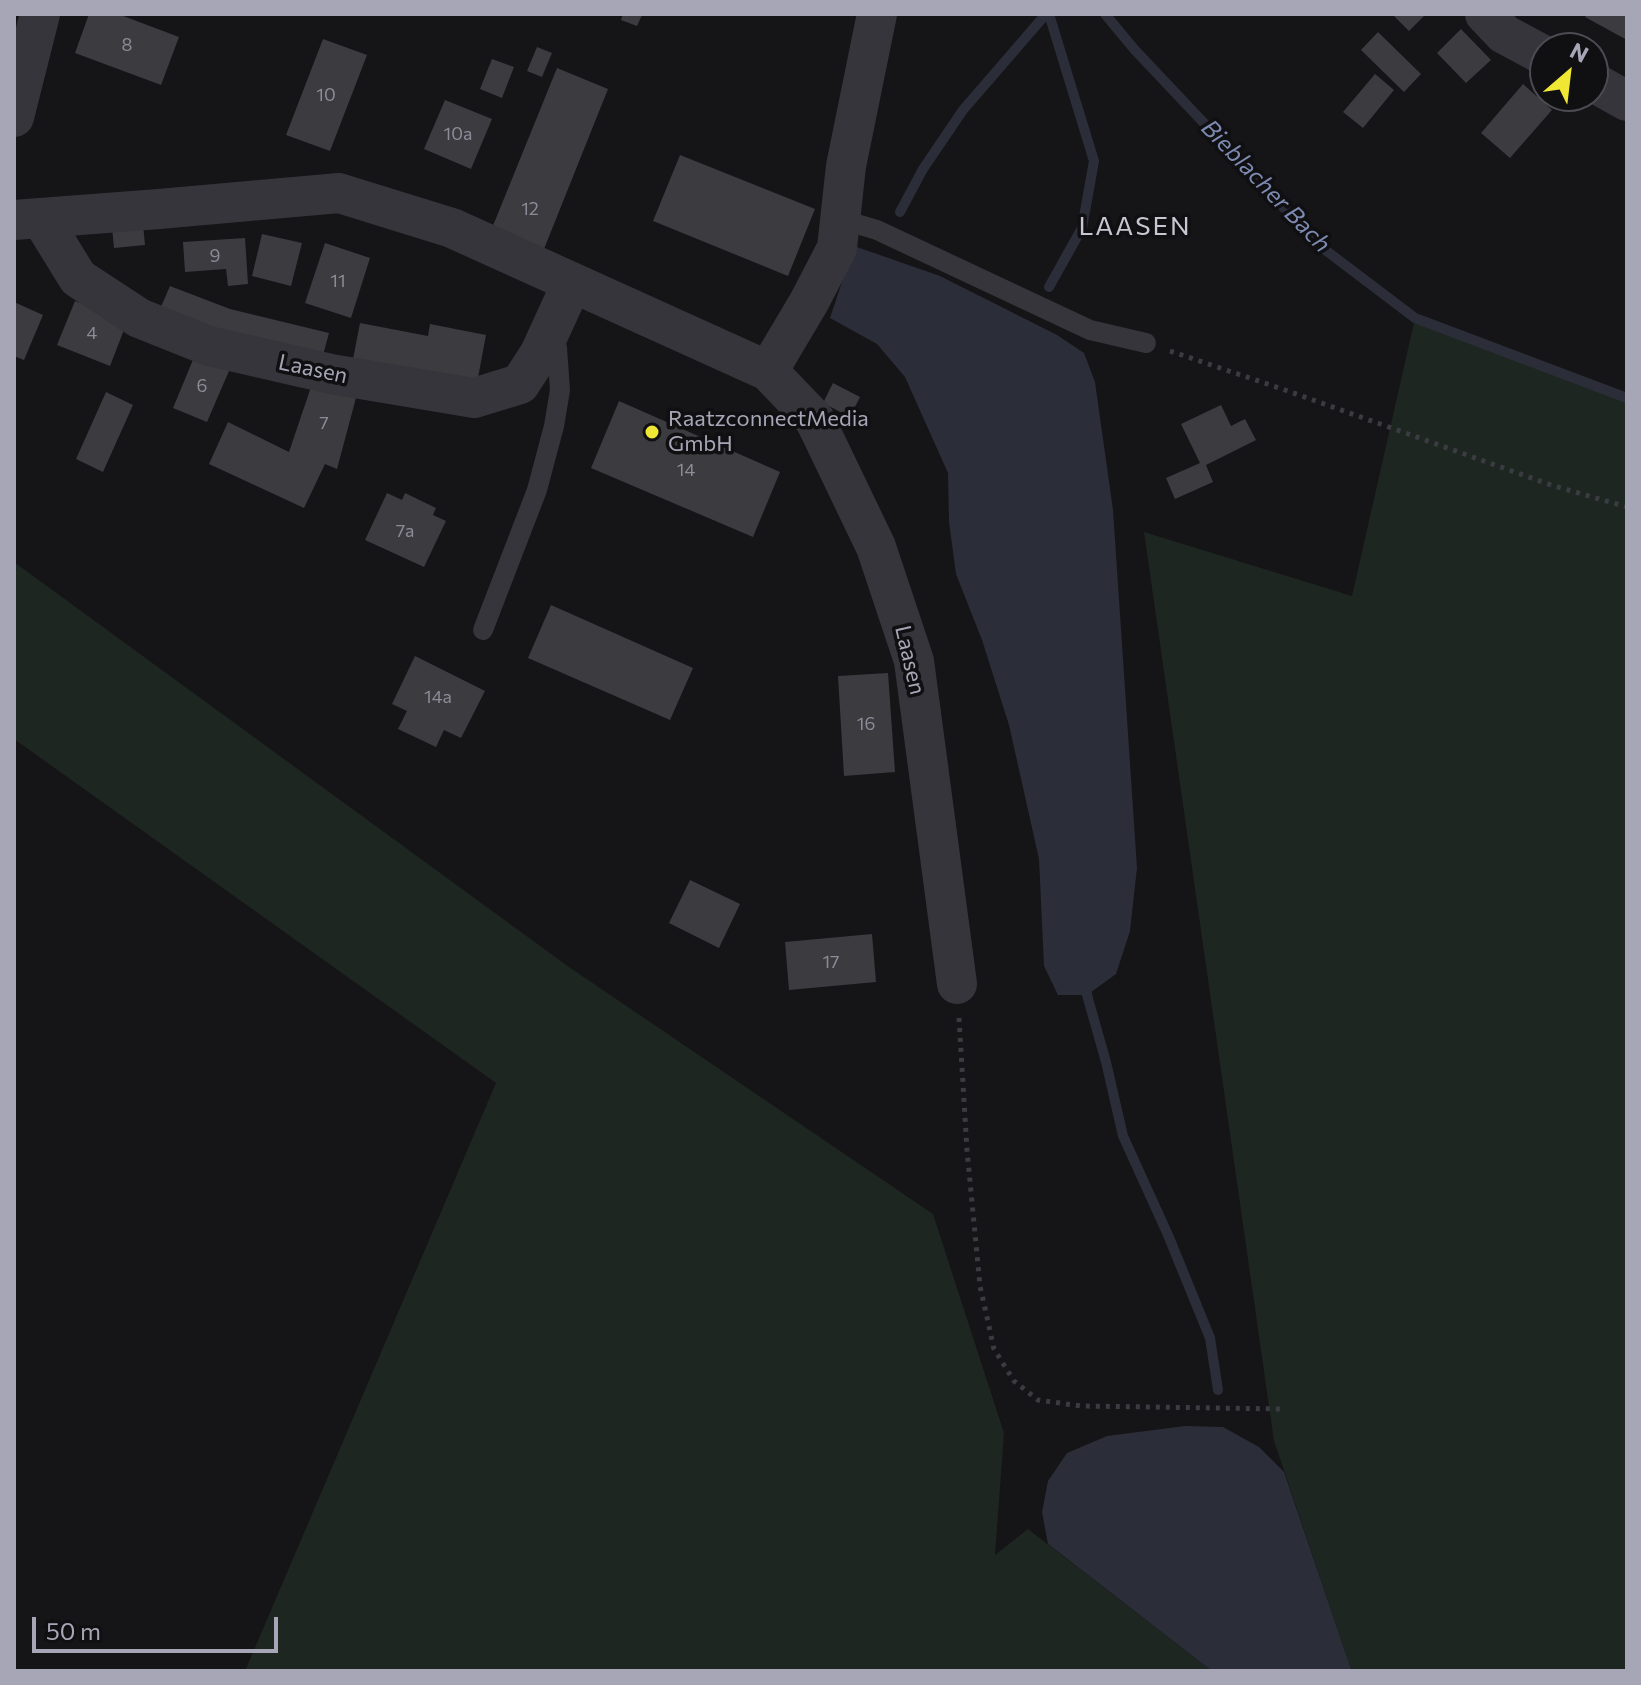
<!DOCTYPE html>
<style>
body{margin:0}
#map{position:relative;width:1641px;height:1685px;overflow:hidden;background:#151416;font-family:Commissioner,sans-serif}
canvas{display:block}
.frame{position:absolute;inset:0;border:16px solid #a6a6b6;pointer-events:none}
.north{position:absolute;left:1529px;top:32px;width:80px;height:80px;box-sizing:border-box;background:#100f11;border:2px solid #4c4b53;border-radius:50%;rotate:28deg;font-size:22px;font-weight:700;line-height:32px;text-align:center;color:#a6a6b6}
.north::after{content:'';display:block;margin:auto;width:28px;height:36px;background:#efe734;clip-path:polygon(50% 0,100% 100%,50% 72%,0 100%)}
.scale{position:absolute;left:32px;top:1617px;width:246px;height:36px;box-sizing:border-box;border:4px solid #a6a6b6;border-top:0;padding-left:10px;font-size:24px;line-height:28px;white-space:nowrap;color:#a6a6b6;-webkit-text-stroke:6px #100f11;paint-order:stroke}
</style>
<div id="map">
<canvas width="1641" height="1685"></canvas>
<div class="frame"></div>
<div class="north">N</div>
<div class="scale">50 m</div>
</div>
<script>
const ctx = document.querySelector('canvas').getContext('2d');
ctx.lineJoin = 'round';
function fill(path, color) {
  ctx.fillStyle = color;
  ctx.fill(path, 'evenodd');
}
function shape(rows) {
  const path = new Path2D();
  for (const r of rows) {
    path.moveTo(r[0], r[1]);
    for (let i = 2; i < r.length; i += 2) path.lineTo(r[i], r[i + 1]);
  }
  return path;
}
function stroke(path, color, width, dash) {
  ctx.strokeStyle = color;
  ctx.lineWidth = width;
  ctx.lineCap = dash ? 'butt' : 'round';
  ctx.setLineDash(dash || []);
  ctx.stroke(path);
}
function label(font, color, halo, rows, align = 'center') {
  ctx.font = font + ' Commissioner,sans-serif';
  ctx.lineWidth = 7;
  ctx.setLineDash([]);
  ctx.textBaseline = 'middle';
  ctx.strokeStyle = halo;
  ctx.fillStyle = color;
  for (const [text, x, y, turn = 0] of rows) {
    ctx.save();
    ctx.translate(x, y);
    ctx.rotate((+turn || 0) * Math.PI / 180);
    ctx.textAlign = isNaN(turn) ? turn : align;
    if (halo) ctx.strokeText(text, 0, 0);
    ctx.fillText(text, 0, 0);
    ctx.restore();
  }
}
fill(shape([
 [1415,318,1627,395,1627,1671,1350,1671,1351,1669,1274,1441,1144,532,1352,596],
 [14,562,569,967,933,1214,1004,1433,995,1555,1028,1529,1212,1671,245,1671,496,1083,14,739]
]), '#1e2621');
fill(shape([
 [854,246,940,276,1057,335,1084,353,1095,382,1113,510,1137,868,1130,931,1116,974,1087,995,1058,995,1044,966,1039,859,1009,725,982,640,956,574,949,522,948,473,905,377,877,344,830,318],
 [1185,1426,1223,1427,1259,1447,1284,1472,1351,1669,1350,1671,1212,1671,1048,1544,1042,1512,1048,1481,1067,1453,1107,1436]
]), '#2b2e39');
stroke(shape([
 [1105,14,1134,49,1320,246,1415,318,1627,398],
 [900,212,923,169,963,110,1046,14],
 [1049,287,1082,228,1094,161,1049,14],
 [1086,983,1087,995,1106,1062,1123,1136,1168,1235,1210,1338,1218,1390]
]), '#2b2e39', 10);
fill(shape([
 [89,14,118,14,179,37,161,85,75,53],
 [623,14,642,15,637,26,621,20],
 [1392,14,1426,14,1409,31],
 [1587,14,1627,14,1627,40,1585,17],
 [1461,29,1491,60,1466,83,1437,53],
 [1378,32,1421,74,1404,92,1361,50],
 [323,39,367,55,330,151,286,135],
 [537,47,552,53,542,77,527,71],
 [492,59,514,67,502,98,480,89],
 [557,68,608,89,542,254,490,233],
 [1375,74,1394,90,1363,128,1343,112],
 [1523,84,1552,110,1510,158,1481,133],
 [445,100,492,119,471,169,424,149],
 [680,155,815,209,788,276,653,221],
 [143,224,145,245,114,248,112,227],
 [262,234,302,243,291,286,252,276],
 [245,238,248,284,228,286,226,269,185,272,183,242],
 [325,243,370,258,351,318,305,303],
 [170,286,230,309,329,333,322,359,157,316],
 [75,301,127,322,110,366,57,345],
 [14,302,43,315,24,360,14,356],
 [360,323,428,336,430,324,486,335,477,383,353,359],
 [197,350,232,364,207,422,173,408],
 [313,381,357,394,337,469,325,464,304,508,209,464,228,422,289,452],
 [833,383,860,397,850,417,823,403],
 [106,392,133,405,103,472,76,459],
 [619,401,780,472,753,537,591,468],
 [1221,405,1231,426,1245,419,1256,440,1206,465,1213,482,1175,499,1166,478,1200,463,1181,424],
 [387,493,402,500,405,493,436,508,433,515,446,521,424,567,365,540],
 [551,605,693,668,670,720,528,658],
 [415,656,485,691,461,738,444,730,436,747,398,729,407,711,392,704],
 [888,673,895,772,844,776,838,676],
 [690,880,740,904,719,948,669,923],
 [872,934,876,982,789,990,785,942]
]), '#3c3b40');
stroke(shape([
 [1170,351,1285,390,1551,485,1627,507],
 [959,1018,967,1150,980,1286,994,1349,1014,1381,1038,1400,1081,1406,1283,1409]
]), '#3b3b42', 5, [4, 6]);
stroke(shape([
 [840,219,877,230,1090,330,1146,343],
 [483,630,537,490,554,426,560,390,557,348,553,335]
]), '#36353b', 20);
stroke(shape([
 [1485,14,1504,34,1545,56],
 [1593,82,1627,101],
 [14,117,40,14],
 [41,218,78,278,139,318,209,346,331,374,474,398,520,384,540,353,572,283],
 [14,220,159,209,339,193,452,228,768,371,809,302,837,248,846,166,877,14],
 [768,371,815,420,876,547,914,661,957,984]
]), '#36353b', 40);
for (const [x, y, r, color] of [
 [652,432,8,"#efe734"]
]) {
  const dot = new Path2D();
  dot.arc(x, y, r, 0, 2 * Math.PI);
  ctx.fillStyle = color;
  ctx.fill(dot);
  stroke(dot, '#100f11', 3);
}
label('18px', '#8c8b98', null, [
 ["8",127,45],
 ["10",326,95],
 ["10a",458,134],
 ["12",530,209],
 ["9",215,256],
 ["11",338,281],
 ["4",92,333],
 ["6",202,386],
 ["7",324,423],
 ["14",686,470],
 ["7a",405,531],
 ["14a",438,697],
 ["16",866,724],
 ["17",831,962]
]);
label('22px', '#a6a6b6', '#100f11', [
 ["Laasen",313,369,12],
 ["Laasen",910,660,77]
]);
label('22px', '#a6a6b6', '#100f11', [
 ["RaatzconnectMedia",668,419],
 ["GmbH",668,444]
], 'left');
label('italic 24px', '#7d8ab1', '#100f11', [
 ["Bieblacher Bach",1266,186,46]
]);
ctx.letterSpacing = '2px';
label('26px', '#c7c7d2', '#100f11', [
 ["LAASEN",1135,226]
]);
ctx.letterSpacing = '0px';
</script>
